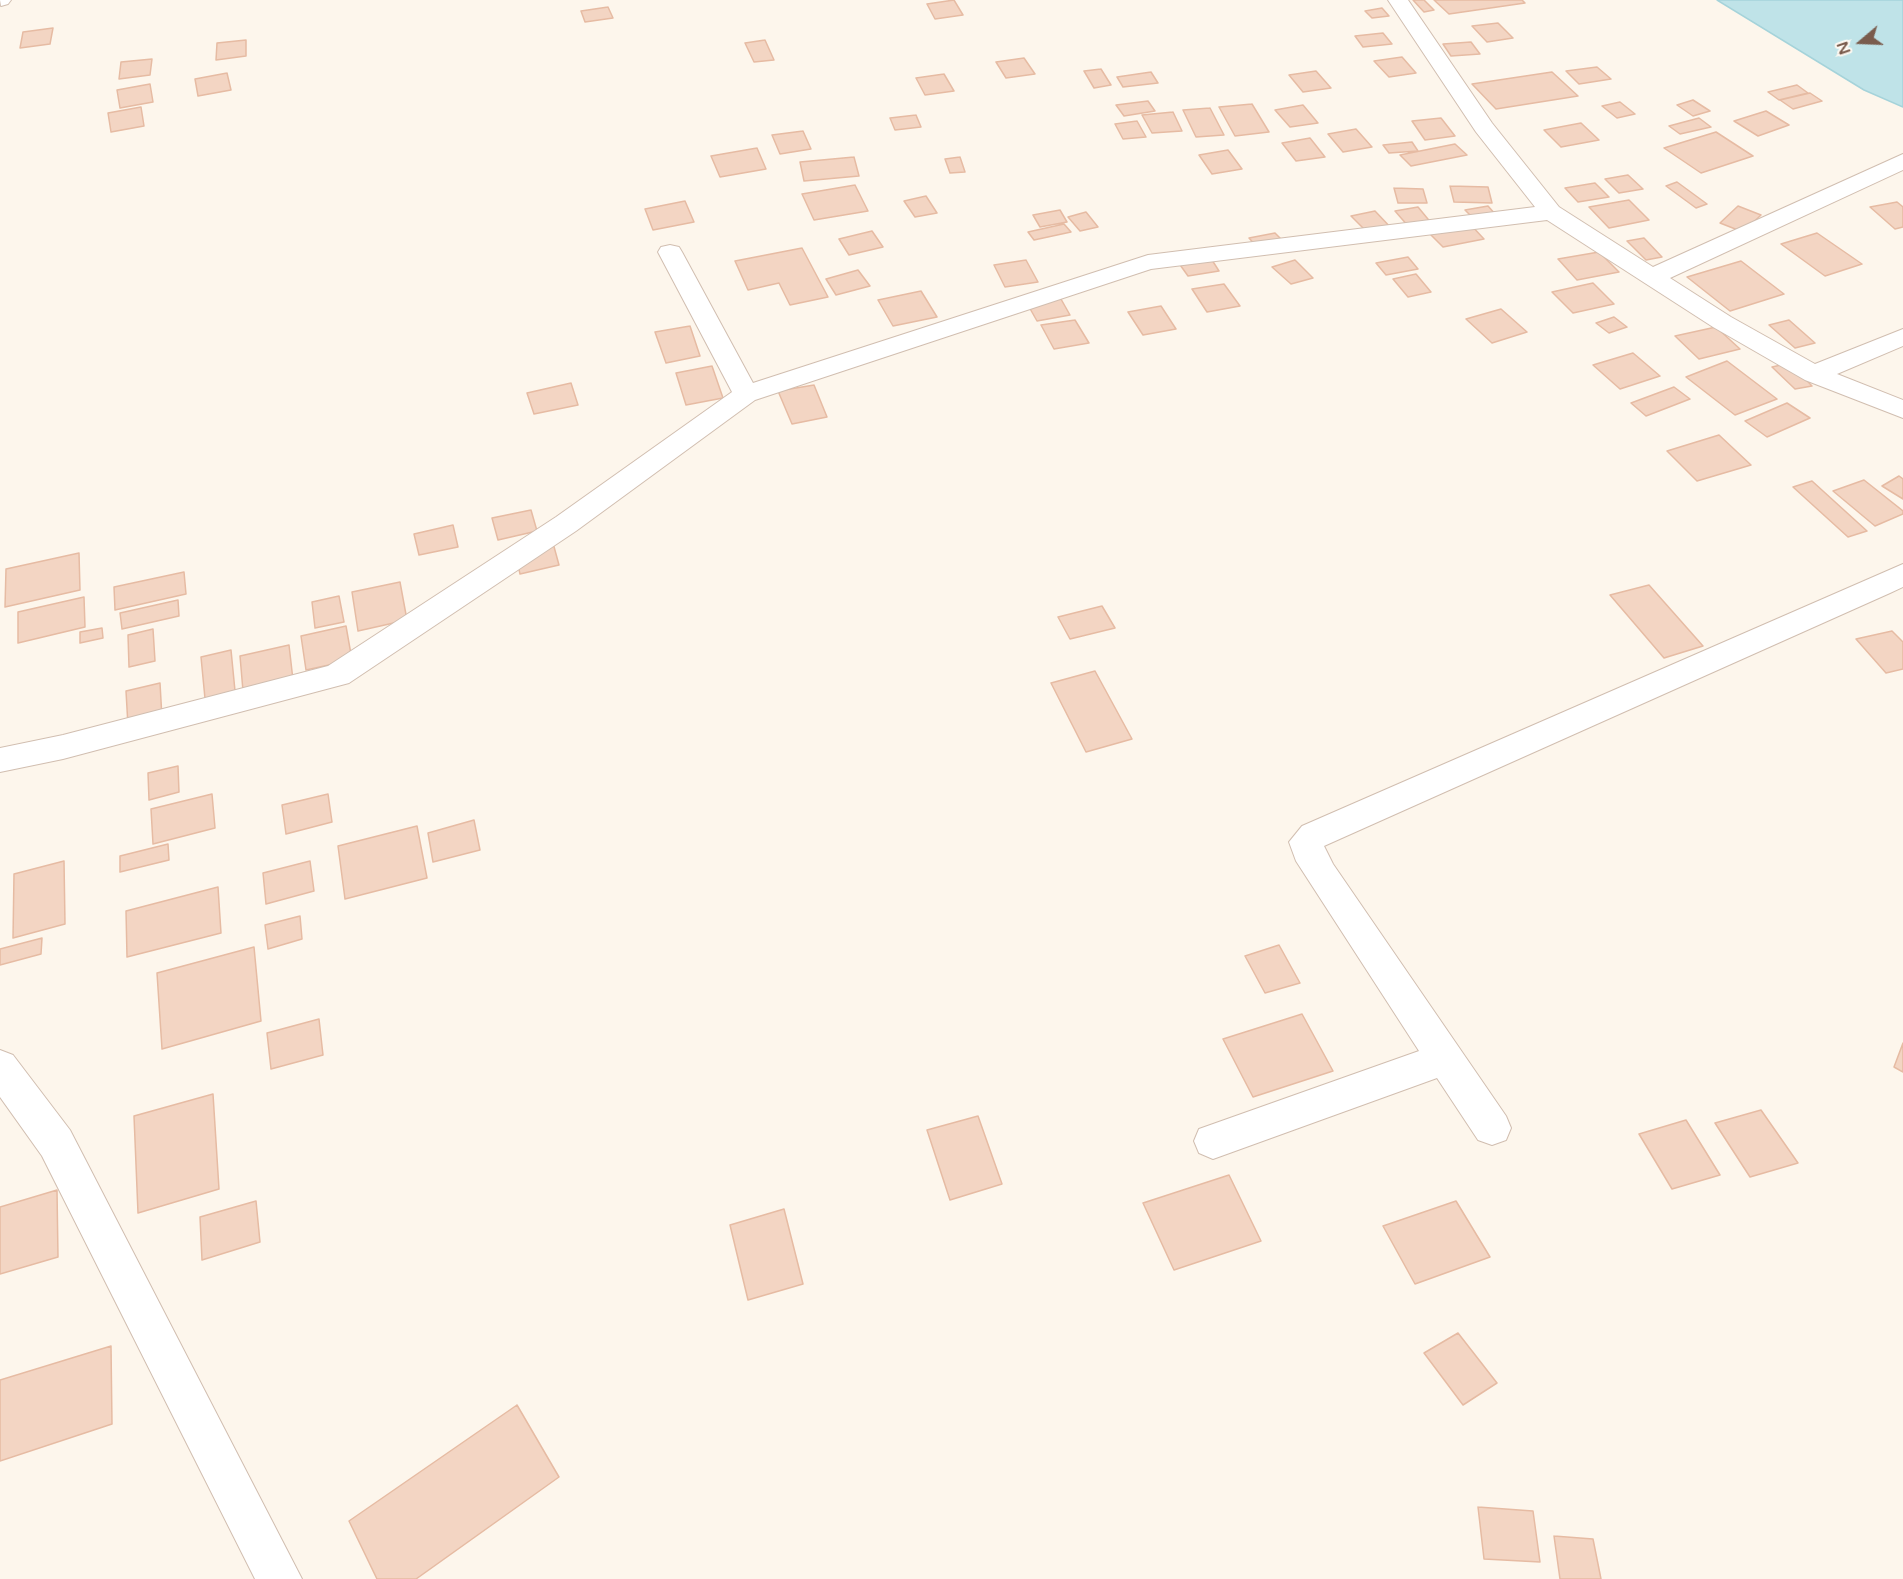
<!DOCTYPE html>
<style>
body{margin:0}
#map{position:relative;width:1903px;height:1579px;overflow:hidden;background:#fdf6ec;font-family:"Varela Round",sans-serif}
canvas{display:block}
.north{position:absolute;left:1831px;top:12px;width:60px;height:60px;-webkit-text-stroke:4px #fffaf3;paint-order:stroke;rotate:251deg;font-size:16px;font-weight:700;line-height:24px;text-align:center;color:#7a5c4d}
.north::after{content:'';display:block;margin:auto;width:21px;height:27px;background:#7a5c4d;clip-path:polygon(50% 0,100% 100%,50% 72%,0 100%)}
</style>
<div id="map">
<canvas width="1903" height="1579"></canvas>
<div class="north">N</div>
</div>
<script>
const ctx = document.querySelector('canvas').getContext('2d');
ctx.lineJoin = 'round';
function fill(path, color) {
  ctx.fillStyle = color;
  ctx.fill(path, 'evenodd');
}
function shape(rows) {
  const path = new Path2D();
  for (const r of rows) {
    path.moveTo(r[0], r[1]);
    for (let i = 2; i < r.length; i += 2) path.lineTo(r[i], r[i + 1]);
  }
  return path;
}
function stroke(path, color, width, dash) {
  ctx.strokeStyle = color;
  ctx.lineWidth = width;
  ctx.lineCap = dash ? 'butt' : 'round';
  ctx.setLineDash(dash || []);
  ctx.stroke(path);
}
const water = shape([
 [1717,0,1903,0,1903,107,1864,90,1717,0]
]);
fill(water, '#bfe3e8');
stroke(water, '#a5d3da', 1.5);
const building = shape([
 [954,0,963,15,935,19,927,4,954,0],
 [1413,0,1424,0,1434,10,1424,12,1413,0],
 [1434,0,1522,0,1525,3,1449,14,1434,0],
 [608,7,613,18,585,22,581,11,608,7],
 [1382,8,1389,16,1372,18,1365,11,1382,8],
 [1498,23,1513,38,1487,42,1472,26,1498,23],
 [53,28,50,44,20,48,23,32,53,28],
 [1383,33,1392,44,1363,47,1355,36,1383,33],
 [246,40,246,56,216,60,217,43,246,40],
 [765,40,774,60,754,62,745,43,765,40],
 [1471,42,1480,54,1451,56,1443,44,1471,42],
 [1402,57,1416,73,1389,77,1374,61,1402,57],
 [1024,58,1035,74,1006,78,996,62,1024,58],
 [152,59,150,75,119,79,121,62,152,59],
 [1597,67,1611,79,1579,84,1566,71,1597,67],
 [1101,69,1111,85,1094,88,1084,71,1101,69],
 [1316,71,1331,88,1303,92,1289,75,1316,71],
 [1151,72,1158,83,1123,87,1117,77,1151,72],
 [1552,72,1578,96,1496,109,1472,84,1552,72],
 [227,73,231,90,198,96,195,79,227,73],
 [944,74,954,91,925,95,916,78,944,74],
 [150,84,153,102,120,108,117,90,150,84],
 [1797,85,1808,93,1779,100,1768,92,1797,85],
 [1810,93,1822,101,1793,109,1780,100,1810,93],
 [1693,100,1710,111,1693,116,1677,105,1693,100],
 [1148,101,1155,111,1124,116,1116,105,1148,101],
 [1620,102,1635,114,1617,118,1602,106,1620,102],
 [1252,104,1269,132,1235,136,1219,107,1252,104],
 [1303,105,1318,123,1290,127,1275,110,1303,105],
 [141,107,144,126,111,132,108,113,141,107],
 [1210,108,1224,135,1196,137,1183,110,1210,108],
 [1766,111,1789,125,1758,136,1734,121,1766,111],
 [1173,112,1182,131,1152,133,1142,115,1173,112],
 [916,115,921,127,895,130,890,118,916,115],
 [1441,118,1455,136,1425,140,1412,121,1441,118],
 [1699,118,1711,127,1680,134,1669,126,1699,118],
 [1137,121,1146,137,1123,139,1115,124,1137,121],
 [1581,123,1599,140,1561,147,1544,130,1581,123],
 [1356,129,1372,147,1343,152,1328,134,1356,129],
 [803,131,811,149,780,154,772,135,803,131],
 [1716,132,1753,156,1701,173,1664,148,1716,132],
 [1310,138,1325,157,1296,161,1282,143,1310,138],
 [1412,142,1418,151,1389,153,1383,145,1412,142],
 [1455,144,1467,155,1411,166,1400,155,1455,144],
 [757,148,766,169,720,177,711,156,757,148],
 [1228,150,1242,169,1212,174,1199,155,1228,150],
 [854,157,859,176,804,181,800,162,854,157],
 [960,157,965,172,950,173,945,159,960,157],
 [1628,175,1643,189,1619,193,1605,179,1628,175],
 [1677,182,1707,204,1696,208,1666,186,1677,182],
 [1595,183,1609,197,1578,202,1565,188,1595,183],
 [855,185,868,211,814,220,802,194,855,185],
 [1450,186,1488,187,1492,203,1454,202,1450,186],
 [1394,188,1423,189,1427,203,1398,203,1394,188],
 [926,196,937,213,915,217,904,201,926,196],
 [1629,200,1649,220,1609,228,1589,207,1629,200],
 [685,201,694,222,653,230,645,209,685,201],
 [1897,202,1903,207,1903,227,1895,229,1870,207,1897,202],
 [1488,206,1496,215,1474,219,1465,210,1488,206],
 [1738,206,1761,215,1743,232,1720,223,1738,206],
 [1418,207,1437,230,1415,234,1395,211,1418,207],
 [1060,210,1067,222,1040,227,1033,215,1060,210],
 [1375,211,1394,231,1371,236,1351,216,1375,211],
 [1086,212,1098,227,1080,231,1068,217,1086,212],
 [1064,224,1071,232,1034,240,1028,232,1064,224],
 [1470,224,1484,239,1443,247,1429,233,1470,224],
 [872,231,883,247,849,255,839,239,872,231],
 [1275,233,1282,240,1256,246,1249,238,1275,233],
 [1817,233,1862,264,1825,276,1781,244,1817,233],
 [1644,238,1662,257,1646,260,1627,241,1644,238],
 [802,248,828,297,790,305,779,283,748,290,735,261,802,248],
 [1205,249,1219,271,1188,276,1173,255,1205,249],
 [1599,252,1619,272,1577,280,1558,259,1599,252],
 [1408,257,1418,269,1386,275,1376,263,1408,257],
 [1026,260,1038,282,1005,287,994,265,1026,260],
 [1295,260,1313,278,1291,284,1272,267,1295,260],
 [1741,261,1784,294,1730,311,1687,277,1741,261],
 [858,270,870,286,836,295,826,279,858,270],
 [1416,274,1431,292,1408,297,1393,279,1416,274],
 [1593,283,1614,304,1573,313,1552,292,1593,283],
 [1224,284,1240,306,1207,312,1192,289,1224,284],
 [921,291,937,317,893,326,878,300,921,291],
 [1057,292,1070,315,1037,321,1024,298,1057,292],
 [1161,306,1176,329,1143,335,1128,312,1161,306],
 [1501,309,1527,332,1492,343,1466,319,1501,309],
 [1614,317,1627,327,1609,333,1596,323,1614,317],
 [1075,320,1089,343,1054,349,1041,325,1075,320],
 [1789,320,1815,343,1795,348,1769,325,1789,320],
 [690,326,700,356,666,363,655,332,690,326],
 [1716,327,1740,349,1699,359,1675,336,1716,327],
 [1633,353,1660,376,1620,389,1593,365,1633,353],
 [1727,361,1777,399,1735,415,1686,377,1727,361],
 [1790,363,1812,386,1795,389,1772,367,1790,363],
 [712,366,723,398,686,405,676,373,712,366],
 [571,383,578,405,534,414,527,393,571,383],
 [814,385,827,417,792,424,778,391,814,385],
 [1674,387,1690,399,1646,416,1631,403,1674,387],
 [1787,403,1810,418,1767,437,1745,421,1787,403],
 [1719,435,1751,465,1697,481,1667,451,1719,435],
 [1899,476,1903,479,1903,499,1882,486,1899,476],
 [1864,480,1903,511,1903,514,1875,526,1833,491,1864,480],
 [1812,481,1867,531,1848,537,1793,487,1812,481],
 [531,510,537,531,498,540,492,518,531,510],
 [453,525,458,547,419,555,414,534,453,525],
 [553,543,559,565,520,574,515,552,553,543],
 [79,553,80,590,5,607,6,569,79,553],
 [184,572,186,594,115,610,114,587,184,572],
 [400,582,407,620,358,631,352,592,400,582],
 [1649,585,1703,646,1664,658,1610,595,1649,585],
 [339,596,344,622,315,628,312,602,339,596],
 [84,597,85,627,18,643,18,612,84,597],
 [178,600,179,616,122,629,120,613,178,600],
 [1102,606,1115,628,1070,639,1058,617,1102,606],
 [346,626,352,660,306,670,301,636,346,626],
 [102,628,103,638,80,643,80,632,102,628],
 [153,629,155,661,129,667,128,635,153,629],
 [1892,631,1903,642,1903,669,1886,673,1856,639,1892,631],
 [289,645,293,680,243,691,240,656,289,645],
 [231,650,236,701,206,709,201,657,231,650],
 [1095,671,1132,739,1086,752,1051,683,1095,671],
 [160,683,162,718,128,726,126,691,160,683],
 [178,766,179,792,149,800,148,773,178,766],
 [212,794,215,828,153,844,151,809,212,794],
 [328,794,332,822,286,834,282,805,328,794],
 [474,820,480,850,433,862,428,833,474,820],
 [417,826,427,878,345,899,338,846,417,826],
 [168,844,169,860,120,872,120,856,168,844],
 [64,861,65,924,13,938,14,874,64,861],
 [310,861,314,891,266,904,263,873,310,861],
 [218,887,221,933,127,957,126,911,218,887],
 [300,916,302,939,268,949,265,925,300,916],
 [42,938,41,954,0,965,0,949,42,938],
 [1279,945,1300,983,1265,993,1245,956,1279,945],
 [254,947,261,1021,162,1049,157,973,254,947],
 [1302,1014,1333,1071,1253,1097,1223,1039,1302,1014],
 [319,1019,323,1055,271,1069,267,1033,319,1019],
 [1903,1043,1903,1072,1894,1067,1903,1043],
 [213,1094,219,1189,138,1213,134,1116,213,1094],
 [1761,1110,1798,1163,1750,1177,1715,1123,1761,1110],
 [978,1116,1002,1184,950,1200,927,1130,978,1116],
 [1686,1120,1720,1175,1672,1189,1639,1134,1686,1120],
 [1229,1175,1261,1241,1174,1270,1143,1203,1229,1175],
 [57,1190,58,1257,0,1274,0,1207,57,1190],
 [256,1201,260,1242,202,1260,200,1217,256,1201],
 [1456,1201,1490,1257,1415,1284,1383,1226,1456,1201],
 [784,1209,803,1284,748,1300,730,1225,784,1209],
 [1458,1333,1497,1383,1463,1405,1424,1353,1458,1333],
 [111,1346,112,1424,0,1461,0,1380,111,1346],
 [517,1405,559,1477,416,1579,377,1579,349,1521,517,1405],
 [1478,1507,1533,1511,1540,1562,1484,1559,1478,1507],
 [1554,1536,1593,1539,1601,1579,1560,1579,1554,1536]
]);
fill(building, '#f3d5c3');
stroke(building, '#e6bba3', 1.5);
const street = shape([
 [0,0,11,0,8,4,1,6,0,0],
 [1388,0,1408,0,1492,123,1559,207,1653,267,1903,154,1903,170,1670,278,1731,317,1815,364,1903,329,1903,346,1837,374,1903,400,1903,418,1805,380,1713,327,1547,220,1151,269,755,400,576,531,349,683,63,759,0,772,0,748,63,735,328,666,556,517,732,392,658,252,661,247,670,245,679,247,682,252,753,383,1148,255,1535,207,1476,132,1388,0],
 [1903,564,1903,587,1890,593,1324,846,1333,864,1506,1116,1511,1128,1506,1140,1492,1145,1478,1140,1437,1078,1213,1159,1199,1153,1194,1141,1199,1129,1419,1051,1296,861,1289,842,1302,826,1903,564],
 [0,1050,13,1055,70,1130,302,1579,255,1579,42,1156,0,1097,0,1050]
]);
stroke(street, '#d1beb0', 2);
fill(street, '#fff');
</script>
